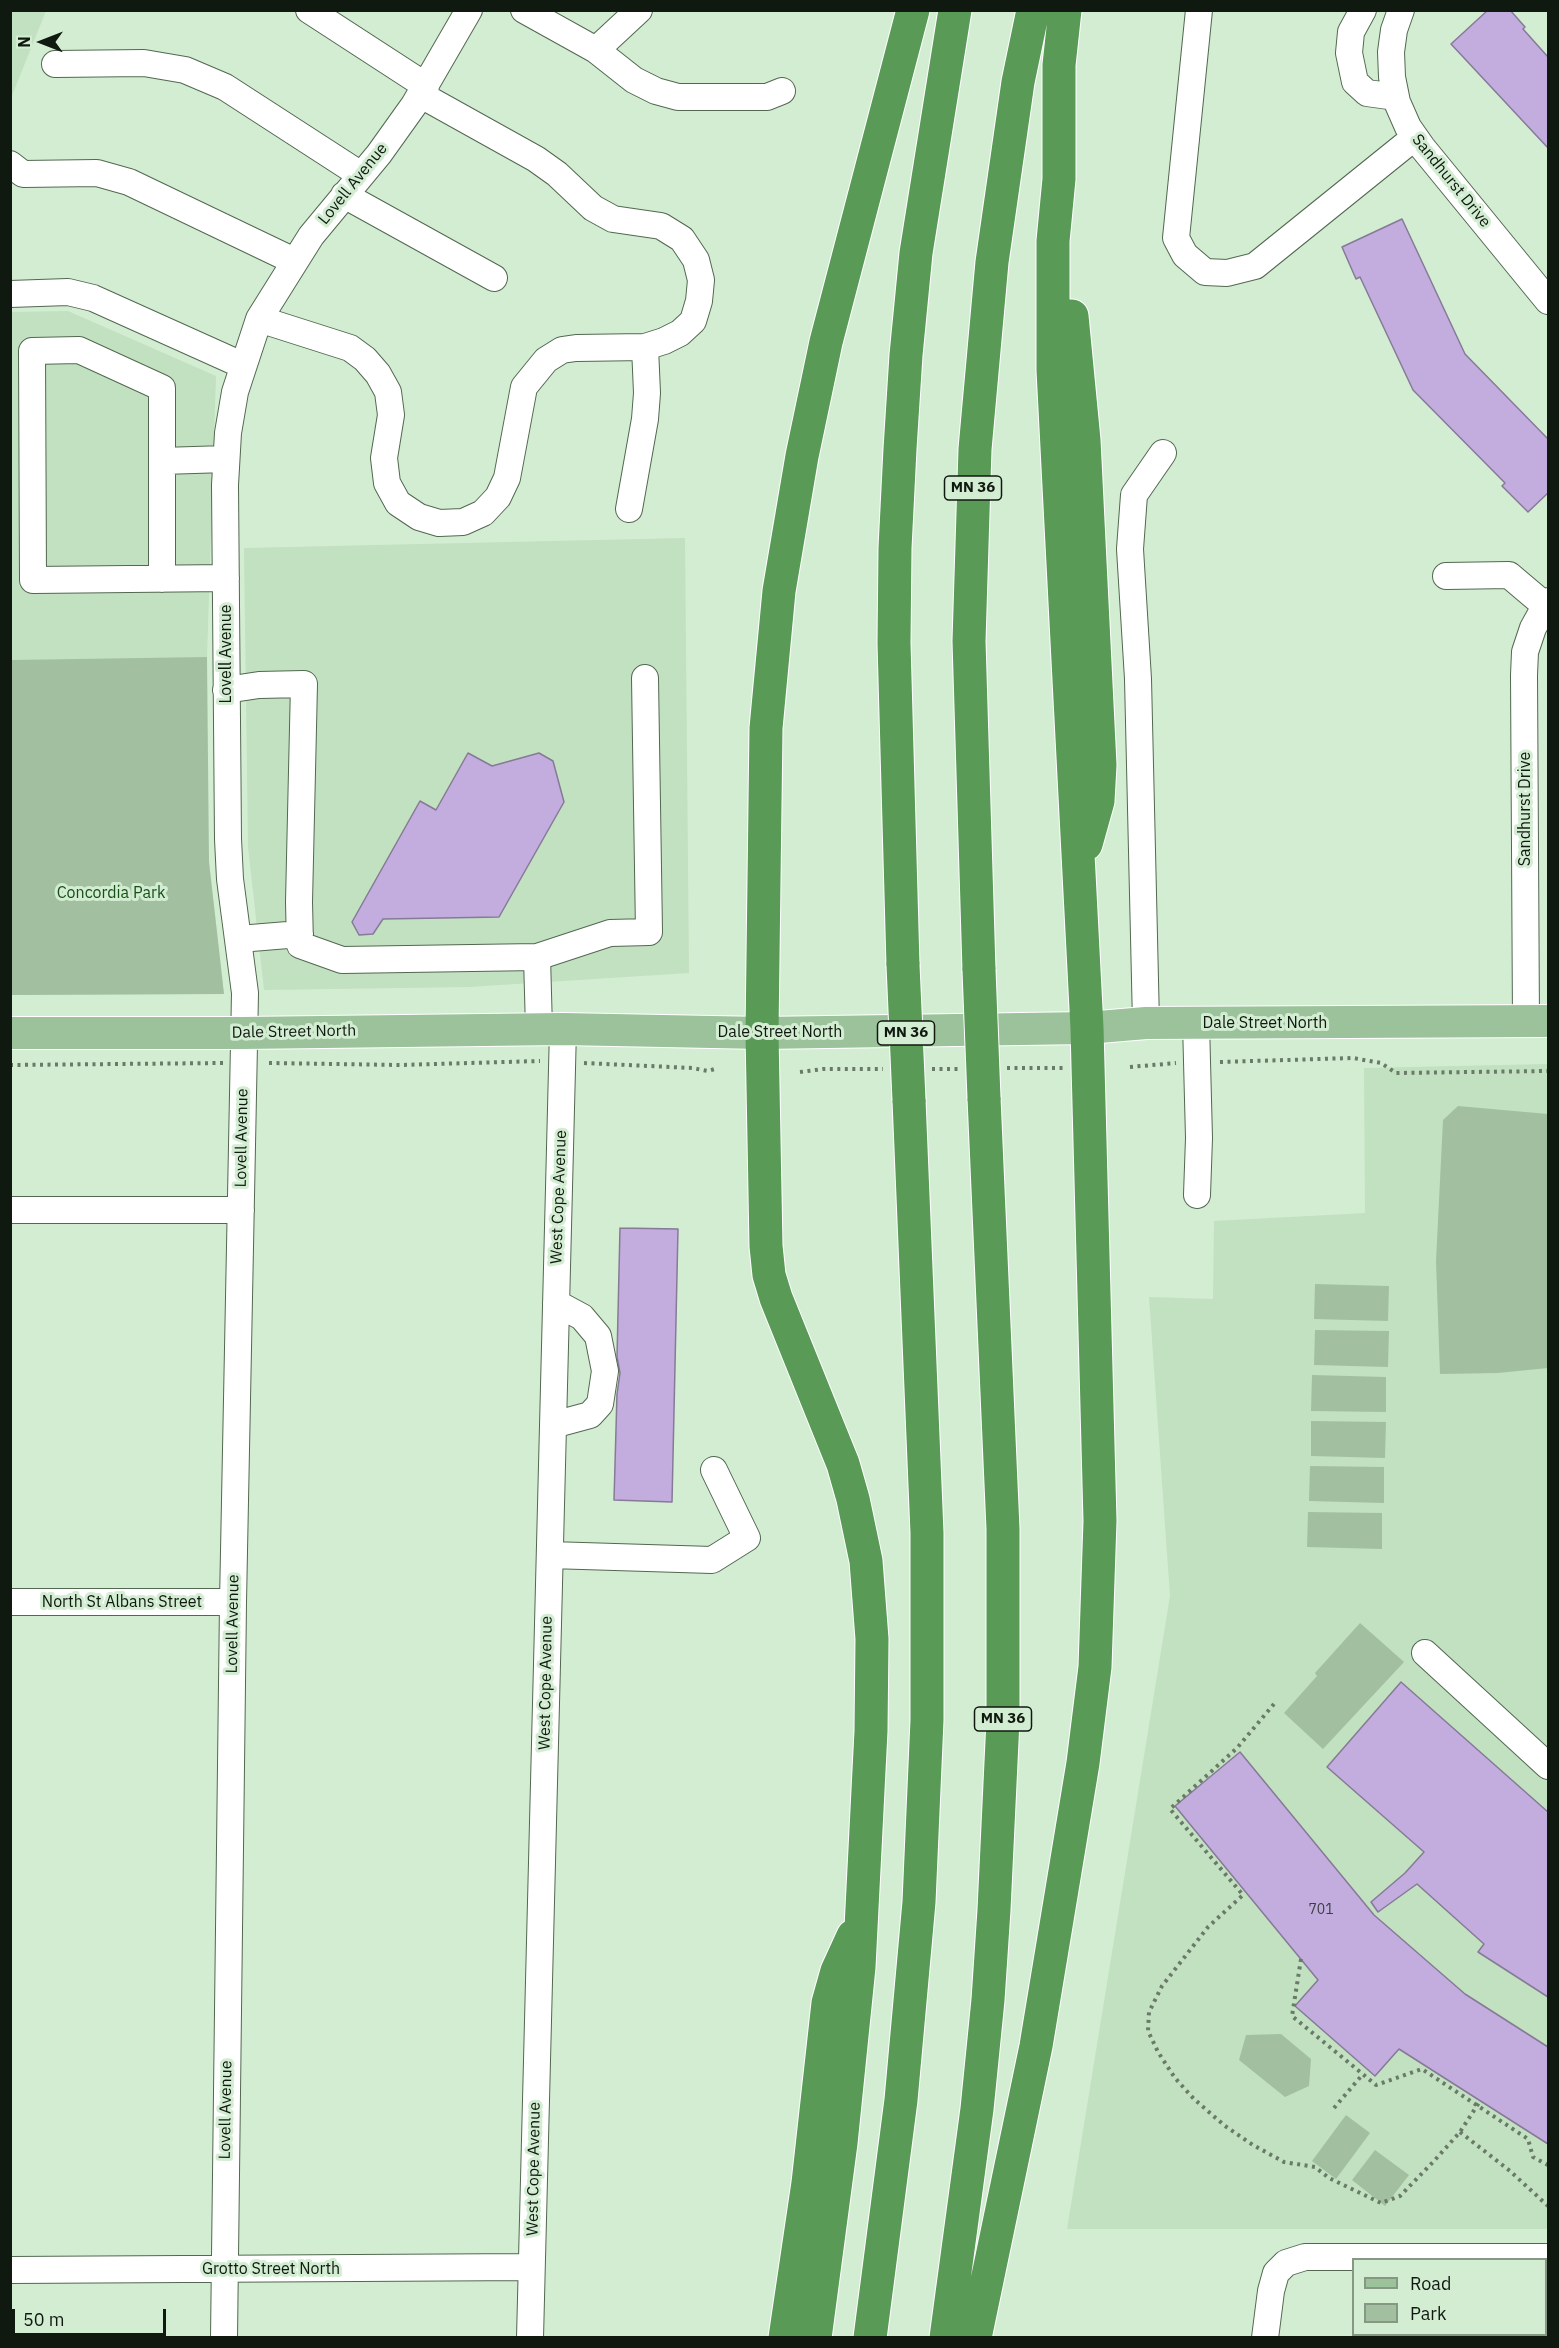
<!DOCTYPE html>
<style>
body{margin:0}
#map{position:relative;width:1559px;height:2348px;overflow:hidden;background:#d3edd2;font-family:"IBM Plex Sans",sans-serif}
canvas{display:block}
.frame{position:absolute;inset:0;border:12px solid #101910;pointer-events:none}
.legend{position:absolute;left:1352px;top:2258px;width:195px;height:78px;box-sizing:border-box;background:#d3edd2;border:2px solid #859884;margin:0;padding:8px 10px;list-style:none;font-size:18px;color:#101910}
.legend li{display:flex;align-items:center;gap:12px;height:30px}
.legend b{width:30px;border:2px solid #859884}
.north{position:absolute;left:12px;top:12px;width:60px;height:60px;-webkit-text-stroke:4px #d3edd2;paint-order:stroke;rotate:270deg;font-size:16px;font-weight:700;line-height:24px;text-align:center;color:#101910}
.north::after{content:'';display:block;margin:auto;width:21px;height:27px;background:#101910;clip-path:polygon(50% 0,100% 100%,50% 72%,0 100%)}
.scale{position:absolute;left:12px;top:2309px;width:154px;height:27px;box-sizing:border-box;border:3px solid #101910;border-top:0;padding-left:8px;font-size:18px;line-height:21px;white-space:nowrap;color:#101910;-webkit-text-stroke:4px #d3edd2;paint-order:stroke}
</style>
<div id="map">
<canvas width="1559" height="2348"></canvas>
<div class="frame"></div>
<ul class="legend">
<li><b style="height:8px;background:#9bc29a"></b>Road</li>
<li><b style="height:16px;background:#a2c0a0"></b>Park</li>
</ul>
<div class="north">N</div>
<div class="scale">50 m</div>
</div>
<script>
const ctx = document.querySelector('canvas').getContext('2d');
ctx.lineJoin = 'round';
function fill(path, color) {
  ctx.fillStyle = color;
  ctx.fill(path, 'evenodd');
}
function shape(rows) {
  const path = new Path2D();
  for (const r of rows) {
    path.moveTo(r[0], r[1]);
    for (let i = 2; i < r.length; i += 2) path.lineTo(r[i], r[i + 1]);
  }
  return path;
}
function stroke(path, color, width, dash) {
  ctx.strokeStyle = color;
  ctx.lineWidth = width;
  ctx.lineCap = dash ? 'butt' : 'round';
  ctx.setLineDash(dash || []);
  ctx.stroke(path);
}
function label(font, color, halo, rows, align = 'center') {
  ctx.font = font + ' "IBM Plex Sans",sans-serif';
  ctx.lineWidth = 6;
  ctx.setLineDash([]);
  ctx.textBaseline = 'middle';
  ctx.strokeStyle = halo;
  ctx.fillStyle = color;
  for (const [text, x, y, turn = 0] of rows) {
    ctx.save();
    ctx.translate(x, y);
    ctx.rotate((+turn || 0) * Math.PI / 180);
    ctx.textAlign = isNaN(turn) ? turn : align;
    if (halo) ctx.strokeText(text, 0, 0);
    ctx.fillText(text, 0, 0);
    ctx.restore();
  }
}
fill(shape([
 [11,10,46,11,11,98,10,11],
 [68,311,216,376,207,657,207,820,209,862,224,994,11,995,10,312],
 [685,538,689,973,469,987,264,990,248,847,244,548],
 [1548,1064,1548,2229,1067,2229,1170,1596,1149,1297,1213,1299,1214,1221,1365,1213,1364,1068]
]), '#c2e1c0');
fill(shape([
 [207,657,209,862,224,994,11,995,11,660],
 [1458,1106,1548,1114,1548,1368,1498,1373,1440,1374,1436,1261,1443,1120],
 [1315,1284,1389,1286,1388,1321,1314,1319],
 [1315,1330,1389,1331,1388,1367,1314,1365],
 [1312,1375,1386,1377,1386,1412,1311,1411],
 [1311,1421,1386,1422,1385,1458,1311,1456],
 [1310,1466,1384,1467,1384,1503,1309,1501],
 [1308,1512,1382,1513,1382,1549,1307,1547],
 [1360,1623,1404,1662,1323,1749,1284,1713,1317,1676,1315,1673],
 [1281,2034,1311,2059,1309,2086,1285,2097,1239,2060,1246,2035],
 [1346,2115,1370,2133,1336,2179,1312,2161],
 [1375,2150,1409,2175,1385,2206,1352,2180]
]), '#a2c0a0');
const building = shape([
 [1488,10,1510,10,1525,27,1523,29,1548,57,1548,148,1451,44,1488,10],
 [1402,219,1465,354,1548,439,1548,493,1528,512,1502,486,1505,483,1413,390,1360,277,1356,279,1342,247,1402,219],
 [468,753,492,766,539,753,553,761,564,802,499,917,383,919,373,934,359,935,352,922,420,801,436,810,468,753],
 [620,1228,678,1229,672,1502,614,1500,617,1394,620,1373,617,1357,620,1228],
 [1401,1682,1548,1812,1548,1997,1478,1952,1484,1944,1417,1884,1378,1912,1371,1902,1405,1873,1424,1852,1327,1767,1401,1682],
 [1240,1752,1374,1915,1465,1994,1548,2047,1548,2144,1399,2049,1375,2076,1295,2006,1318,1980,1175,1806,1240,1752]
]);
fill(building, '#c2adde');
stroke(building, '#867a97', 1.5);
const minor = shape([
 [309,10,426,86],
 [524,10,596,50,634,80,656,91,678,97,767,97,782,91],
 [1199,10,1176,238,1185,255,1205,272,1227,273,1255,266,1415,137],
 [1363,10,1351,32,1349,53,1355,82,1367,93,1396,97],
 [1401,10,1394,30,1391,52,1392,77,1397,102,1408,127,1422,147,1548,301],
 [596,50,639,10],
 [55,64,144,63,185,70,225,87,361,175],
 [10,164,23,174,97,173,129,182,294,261],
 [344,195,494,278],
 [10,294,68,292,93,298,242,365],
 [259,319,350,348,365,359,378,374,388,392,391,415,384,458,387,483,398,503,419,517,439,523,463,522,483,513,498,497,507,478,524,387,546,360,562,350,576,348,645,347,664,341,680,333,693,321,699,301,701,280,696,260,682,239,661,226,613,219,593,208,557,174,536,159,421,95],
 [162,461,226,459],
 [629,509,645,419,647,393,645,347],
 [1446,576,1509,575,1548,608],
 [162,579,162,388,79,350,32,351,33,580,226,578],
 [226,690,259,685,304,684,299,902,300,945,342,960,537,957,610,933,649,932,645,678],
 [239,939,300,934],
 [537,957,539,1029],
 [1526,1022,1524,675,1525,652,1533,628,1548,601],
 [1146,1023,1138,679,1130,549,1134,495,1163,453],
 [1196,1023,1199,1138,1197,1195],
 [10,1210,241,1210],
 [553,1425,590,1415,600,1404,605,1371,598,1336,582,1317,556,1303],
 [550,1555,712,1560,747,1538,714,1470],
 [10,1602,233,1602],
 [1425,1653,1548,1766],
 [10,2270,531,2267],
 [224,2338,233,1602,245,993,230,879,228,839,225,485,228,433,235,392,259,319,311,236,379,154,414,105,469,10],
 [530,2338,563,1029],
 [1265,2338,1271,2291,1276,2273,1286,2263,1305,2257,1548,2257]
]);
const major = shape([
 [10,1033,243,1033,563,1029,762,1033,1087,1028,1146,1023,1548,1021]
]);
const highway = shape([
 [1072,316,1084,440,1100,765,1098,801,1086,844],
 [903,965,894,643,895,548,900,449,906,355,916,253,955,10],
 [979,970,969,641,975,449,992,262,1018,82,1033,10],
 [785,2338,808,2183,828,2003,837,1971,853,1936],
 [815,2338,841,2143,859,1967,871,1731,872,1639,866,1561,853,1499,843,1464,776,1298,769,1275,766,1246,762,1033,766,728,779,591,802,456,826,342,913,10],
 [870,2338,901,2100,919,1902,927,1720,927,1533,909,1100],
 [946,2338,977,2109,988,2000,994,1910,1003,1720,1003,1529,984,1098],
 [975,2338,1036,2046,1083,1763,1095,1667,1100,1521,1087,1028,1053,370,1053,241,1059,179,1059,65,1065,10]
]);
stroke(minor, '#526850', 28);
stroke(major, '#fff', 34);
stroke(highway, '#fff', 35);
stroke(shape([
 [1220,1062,1353,1058,1381,1063,1396,1073,1548,1071],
 [269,1063,400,1065,540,1061],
 [584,1063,692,1068,708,1071,718,1068],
 [10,1065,223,1063],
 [1130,1067,1176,1063],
 [1007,1068,1063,1068],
 [932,1069,958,1069],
 [800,1072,823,1069,883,1069],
 [1274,1704,1237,1748,1170,1809,1243,1895,1208,1927,1162,1986,1149,2012,1148,2031,1158,2052,1175,2078,1194,2099,1225,2126,1253,2145,1284,2162,1315,2167,1329,2178,1381,2203,1400,2196,1434,2161,1460,2132,1480,2101],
 [1301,1959,1292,2016,1376,2085,1422,2069,1528,2139,1533,2157,1548,2165],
 [1334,2108,1363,2074],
 [1460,2132,1510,2171,1548,2206]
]), '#697a68', 4, [3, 4.5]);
stroke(minor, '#fff', 26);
stroke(major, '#9bc29a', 32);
stroke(highway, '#599a57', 33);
const highwayBridge = shape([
 [903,965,909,1100],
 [979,970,984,1098]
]);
stroke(highwayBridge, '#fff', 35, []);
stroke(highwayBridge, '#599a57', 33);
label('14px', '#3c3e44', null, [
 ["701",1321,1910]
]);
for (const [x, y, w] of [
 [973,488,57],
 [906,1033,57],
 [1003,1719,57]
]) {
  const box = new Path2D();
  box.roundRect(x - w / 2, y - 12, w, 24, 4.5);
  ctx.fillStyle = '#d3edd2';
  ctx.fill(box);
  stroke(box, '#101910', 1.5);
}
label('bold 15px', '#101910', null, [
 ["MN 36",973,488],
 ["MN 36",906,1033],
 ["MN 36",1003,1719]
]);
label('16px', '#101910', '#d3edd2', [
 ["Sandhurst Drive",1451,181,51],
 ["Lovell Avenue",353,184,-51],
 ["Lovell Avenue",226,654,-90],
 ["Sandhurst Drive",1525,809,-90],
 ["Dale Street North",1265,1023],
 ["Dale Street North",294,1032,-1],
 ["Dale Street North",780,1032],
 ["Lovell Avenue",242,1138,-89],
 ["West Cope Avenue",559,1197,-88],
 ["North St Albans Street",122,1602],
 ["Lovell Avenue",233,1624,-89],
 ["West Cope Avenue",546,1683,-89],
 ["Lovell Avenue",226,2110,-89],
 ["West Cope Avenue",534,2169,-89],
 ["Grotto Street North",271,2269]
]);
label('16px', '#184f19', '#d3edd2', [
 ["Concordia Park",111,893]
]);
</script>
